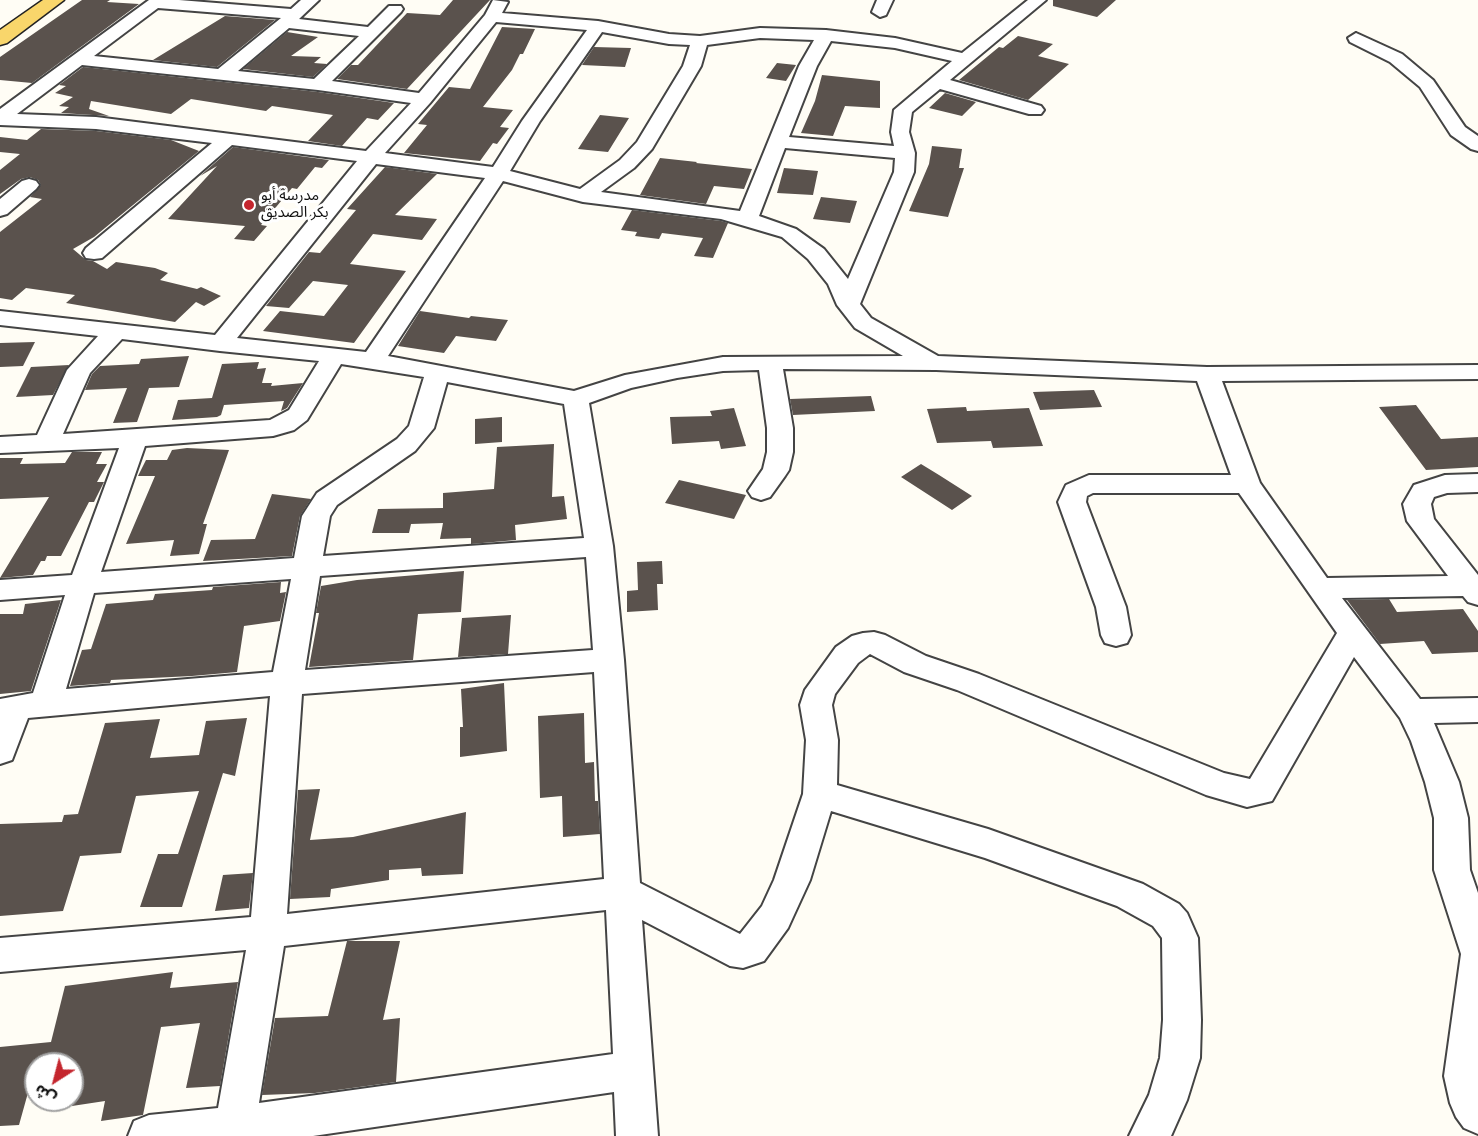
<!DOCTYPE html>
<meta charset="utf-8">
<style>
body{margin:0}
#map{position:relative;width:1478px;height:1136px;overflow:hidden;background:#fffdf5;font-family:"PT Serif","Noto Sans Arabic",serif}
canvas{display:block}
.north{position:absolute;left:24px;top:1052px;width:60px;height:60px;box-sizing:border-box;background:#fff;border:2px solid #a0a0a0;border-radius:50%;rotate:216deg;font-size:16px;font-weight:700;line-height:24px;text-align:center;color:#111}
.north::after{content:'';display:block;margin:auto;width:21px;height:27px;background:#c4262e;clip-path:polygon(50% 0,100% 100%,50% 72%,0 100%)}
</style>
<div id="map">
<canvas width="1478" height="1136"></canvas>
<div class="north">ش</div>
</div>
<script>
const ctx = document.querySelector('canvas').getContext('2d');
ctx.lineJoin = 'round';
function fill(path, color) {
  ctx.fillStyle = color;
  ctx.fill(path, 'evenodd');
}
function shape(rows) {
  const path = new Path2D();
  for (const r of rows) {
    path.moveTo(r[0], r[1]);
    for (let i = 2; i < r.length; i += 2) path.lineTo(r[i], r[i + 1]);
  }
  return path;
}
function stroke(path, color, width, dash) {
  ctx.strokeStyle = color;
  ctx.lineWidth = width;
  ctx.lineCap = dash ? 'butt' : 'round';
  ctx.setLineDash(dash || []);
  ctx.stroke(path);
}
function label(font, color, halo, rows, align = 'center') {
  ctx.font = font + ' "PT Serif","Noto Sans Arabic",serif';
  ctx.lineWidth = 6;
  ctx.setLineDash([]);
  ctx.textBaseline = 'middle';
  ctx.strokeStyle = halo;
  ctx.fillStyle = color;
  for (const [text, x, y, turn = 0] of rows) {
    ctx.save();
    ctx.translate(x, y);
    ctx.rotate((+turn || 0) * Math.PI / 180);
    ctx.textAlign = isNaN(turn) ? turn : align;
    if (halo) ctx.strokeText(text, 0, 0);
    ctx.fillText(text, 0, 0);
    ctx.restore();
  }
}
fill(shape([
 [82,0,110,0,107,2,139,4,32,83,0,80,0,57],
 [453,0,490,0,407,89,337,79,351,65,358,65,407,13,440,15],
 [1053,0,1116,0,1097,17,1053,6],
 [225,16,275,20,217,67,153,60],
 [502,27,535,29,523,54,520,54,512,70,483,107,513,110,500,127,509,128,497,144,493,143,480,161,404,153,427,125,418,124,449,87,470,89],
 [287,32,318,37,291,56,321,57,314,63,327,64,313,77,243,69],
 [1018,36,1053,44,1038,56,1069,64,1028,100,959,80,999,47,1003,48],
 [594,47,631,48,625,67,582,65],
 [777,63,796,65,786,81,766,78],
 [83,67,318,92,394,103,378,120,367,118,342,146,308,141,333,115,272,106,266,111,191,99,171,114,91,101,89,109,109,116,61,113,69,107,59,106,73,97,55,93,66,86,59,85],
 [822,75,880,81,880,108,845,106,833,136,801,133,815,101],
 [945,93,976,102,962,116,929,108],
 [600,115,629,118,608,152,578,149],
 [41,129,96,131,171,140,199,151,94,237,73,249,86,260,93,261,107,269,116,262,155,268,168,273,160,280,197,289,201,287,221,296,204,306,196,302,175,322,66,303,75,295,26,288,12,300,0,298,0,232,42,199,30,197,41,185,38,180,30,177,21,179,0,194,0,170,20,154,0,152,0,137,27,140],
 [932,146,962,149,959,168,964,168,948,217,909,211,929,164],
 [233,147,329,160,322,168,315,167,297,189,292,188,261,225,267,226,254,241,234,239,245,226,168,219,217,166,200,176],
 [660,158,697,162,696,163,752,169,744,189,714,186,706,204,640,195],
 [385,167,437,174,395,215,437,219,422,240,373,234,350,264,406,271,354,343,263,331,280,311,324,316,348,285,313,281,289,308,266,306,309,252,320,253,356,210,347,209],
 [784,168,818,171,813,195,777,193],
 [821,197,857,201,850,223,813,219],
 [632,210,721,221,728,223,713,258,694,256,703,238,662,233,659,239,635,236,637,232,621,230],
 [420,311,469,318,471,316,508,320,496,341,456,336,444,353,398,346],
 [35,342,23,366,0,367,0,343],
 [189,356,179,387,149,388,137,422,113,423,127,388,85,390,92,374,100,366,139,364,141,359],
 [259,362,257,369,266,368,262,383,272,383,271,386,303,383,287,408,281,411,284,401,224,405,221,415,217,417,172,420,178,400,212,398,222,364],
 [69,365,53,395,16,397,31,367],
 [1094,390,1102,407,1040,410,1033,392],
 [871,396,875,411,793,415,790,399],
 [1416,405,1441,439,1478,437,1478,467,1426,470,1379,407],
 [966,407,967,411,1029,408,1043,446,993,448,991,441,937,443,927,409],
 [734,408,746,446,721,449,719,441,672,444,670,417,712,416,710,411],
 [502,417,502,442,475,444,475,419],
 [554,444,552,497,564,496,567,519,515,525,516,540,471,544,471,538,440,539,443,523,411,524,409,533,372,533,378,509,443,508,443,493,494,489,497,447],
 [187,448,229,450,203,524,207,524,199,554,170,556,174,540,126,544,155,476,138,476,146,460,167,460,172,450],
 [72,452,102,452,96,464,107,464,97,482,104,482,94,502,89,502,61,556,47,556,45,561,41,561,33,575,0,578,49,497,0,499,0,458,23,458,20,464,65,463],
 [921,464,939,475,972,496,952,510,901,477],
 [679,480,746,495,734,519,665,503],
 [272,494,311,499,300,516,292,556,203,561,211,540,255,539],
 [662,561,663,584,657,584,658,610,627,612,627,591,638,590,637,562],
 [464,571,461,612,418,614,413,660,309,667,319,613,316,613,321,586,357,580],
 [281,582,280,593,286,592,280,621,244,626,237,672,192,676,111,680,110,683,70,686,82,650,91,649,106,604,153,600,155,594,212,590,213,587],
 [1389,599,1397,612,1463,609,1478,631,1478,652,1432,654,1424,641,1380,644,1347,600],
 [61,600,31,691,0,694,0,614,23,614,25,604],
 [511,615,508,654,458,657,462,618],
 [504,683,507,751,460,757,460,727,463,727,461,689],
 [584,713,585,763,594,762,595,801,598,801,600,834,563,837,562,796,540,798,538,716],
 [247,718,235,776,223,773,182,907,140,907,158,854,178,854,199,791,136,796,121,853,80,856,63,911,0,916,0,824,62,822,64,815,78,814,105,723,160,719,150,758,199,755,206,721],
 [320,789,310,840,353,837,466,812,463,874,422,876,421,868,389,870,389,880,331,889,330,897,290,899,298,790],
 [253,873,249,908,215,911,223,875],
 [347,941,400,941,383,1020,400,1018,396,1082,315,1093,262,1095,275,1018,328,1016],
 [173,972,170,988,238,982,220,1086,186,1088,200,1023,161,1027,143,1115,101,1121,105,1101,72,1106,72,1064,36,1064,19,1125,0,1126,0,1047,51,1042,65,986]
]), '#5a524d');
const minor = shape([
 [149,0,179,0,291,9,301,0,319,0,299,19,368,27,389,6,401,6,403,9,401,12,332,81,419,93,485,15,493,0,508,2,502,13,598,21,669,34,700,36,760,28,826,30,895,38,962,53,1028,0,1046,0,950,80,1041,106,1044,110,1041,114,1029,114,940,89,912,112,909,132,915,153,914,172,860,304,871,318,938,356,1207,367,1478,365,1478,379,1222,381,1260,483,1327,578,1448,576,1407,521,1403,504,1414,485,1445,475,1478,474,1478,492,1447,493,1434,497,1431,504,1434,519,1478,575,1478,605,1468,602,1463,596,1342,598,1420,699,1478,698,1478,722,1434,723,1459,782,1468,818,1470,870,1478,893,1478,1134,1464,1128,1456,1117,1450,1103,1444,1076,1461,954,1434,870,1434,818,1425,782,1411,741,1400,718,1354,657,1272,801,1247,807,1206,795,957,690,904,672,870,654,858,663,835,694,832,705,838,740,837,785,988,829,1143,884,1179,904,1187,913,1198,938,1201,1020,1200,1058,1187,1100,1171,1136,1129,1136,1149,1095,1160,1058,1163,1020,1162,938,1153,926,1117,906,985,858,831,811,810,880,793,917,788,928,764,961,743,968,730,966,642,920,658,1136,616,1136,614,1092,313,1136,128,1136,134,1121,149,1115,218,1108,246,950,0,972,0,938,251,917,270,696,28,718,12,760,0,764,0,699,33,693,65,595,0,600,0,580,72,575,119,448,0,453,0,437,37,435,67,370,98,336,0,325,0,311,215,335,357,161,232,145,102,258,94,259,86,258,83,253,86,248,212,143,96,129,0,125,0,109,149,0],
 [158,8,281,18,218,69,94,56,158,8],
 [496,22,587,30,522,121,493,167,385,153,430,103,496,22],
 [289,28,359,36,314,79,238,71,289,28],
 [602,32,669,44,690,45,683,66,637,142,620,160,580,189,510,171,540,121,602,32],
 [760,38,814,40,799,66,740,211,601,192,634,168,652,149,701,66,707,45,760,38],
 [831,41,895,48,952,61,894,110,891,132,894,146,789,137,817,66,831,41],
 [82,65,318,90,411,103,366,151,96,117,17,114,82,65],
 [785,148,895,158,894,172,848,279,824,249,796,229,759,216,785,148],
 [376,164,485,178,366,352,237,338,376,164],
 [503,181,583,202,721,219,782,237,808,259,828,284,837,305,855,328,903,356,723,357,625,375,574,391,388,356,503,181],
 [122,339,220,351,319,361,289,410,270,420,63,434,90,373,122,339],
 [341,364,424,377,409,426,397,439,317,493,302,516,294,558,101,572,145,446,273,436,294,430,307,420,341,364],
 [783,369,936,370,1197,381,1231,475,1089,475,1066,485,1058,502,1096,607,1101,635,1105,643,1116,646,1127,643,1131,635,1126,607,1086,502,1087,496,1093,493,1239,493,1337,633,1250,779,1224,773,979,674,926,656,885,635,874,632,863,633,852,636,836,647,805,690,800,705,806,740,803,794,774,880,762,906,740,934,640,883,624,660,613,546,589,403,631,388,677,378,723,371,759,370,767,428,767,452,763,469,748,491,752,497,761,500,770,497,785,476,789,470,793,452,793,428,783,369],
 [447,382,564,404,584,538,323,556,330,516,337,505,415,451,434,428,447,382],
 [586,557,593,650,305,670,320,576,586,557],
 [291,579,273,672,66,689,94,593,291,579],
 [594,672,604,879,287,914,302,694,594,672],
 [606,910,613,1054,259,1103,284,946,606,910],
 [877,0,893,0,886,15,880,17,872,12,877,0],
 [1356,33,1402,54,1433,80,1465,127,1478,136,1478,151,1471,149,1451,135,1420,87,1390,62,1350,42,1348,38,1356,33],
 [29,179,36,181,39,185,36,189,7,214,0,216,0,199,22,181,29,179]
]);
const major = shape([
 [43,0,64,0,7,43,0,45,0,30,43,0]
]);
stroke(minor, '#444', 4);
stroke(major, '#222', 3);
fill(minor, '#fff');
fill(major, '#f9d66b');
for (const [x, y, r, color] of [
 [249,205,6,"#c4262e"]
]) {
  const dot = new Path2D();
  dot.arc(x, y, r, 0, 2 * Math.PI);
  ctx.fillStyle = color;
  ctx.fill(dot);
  stroke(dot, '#fff', 2);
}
label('15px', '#111', '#fff', [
 ["مدرسة أبو",261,196],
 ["بكر الصديق",261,213]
], 'left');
</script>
